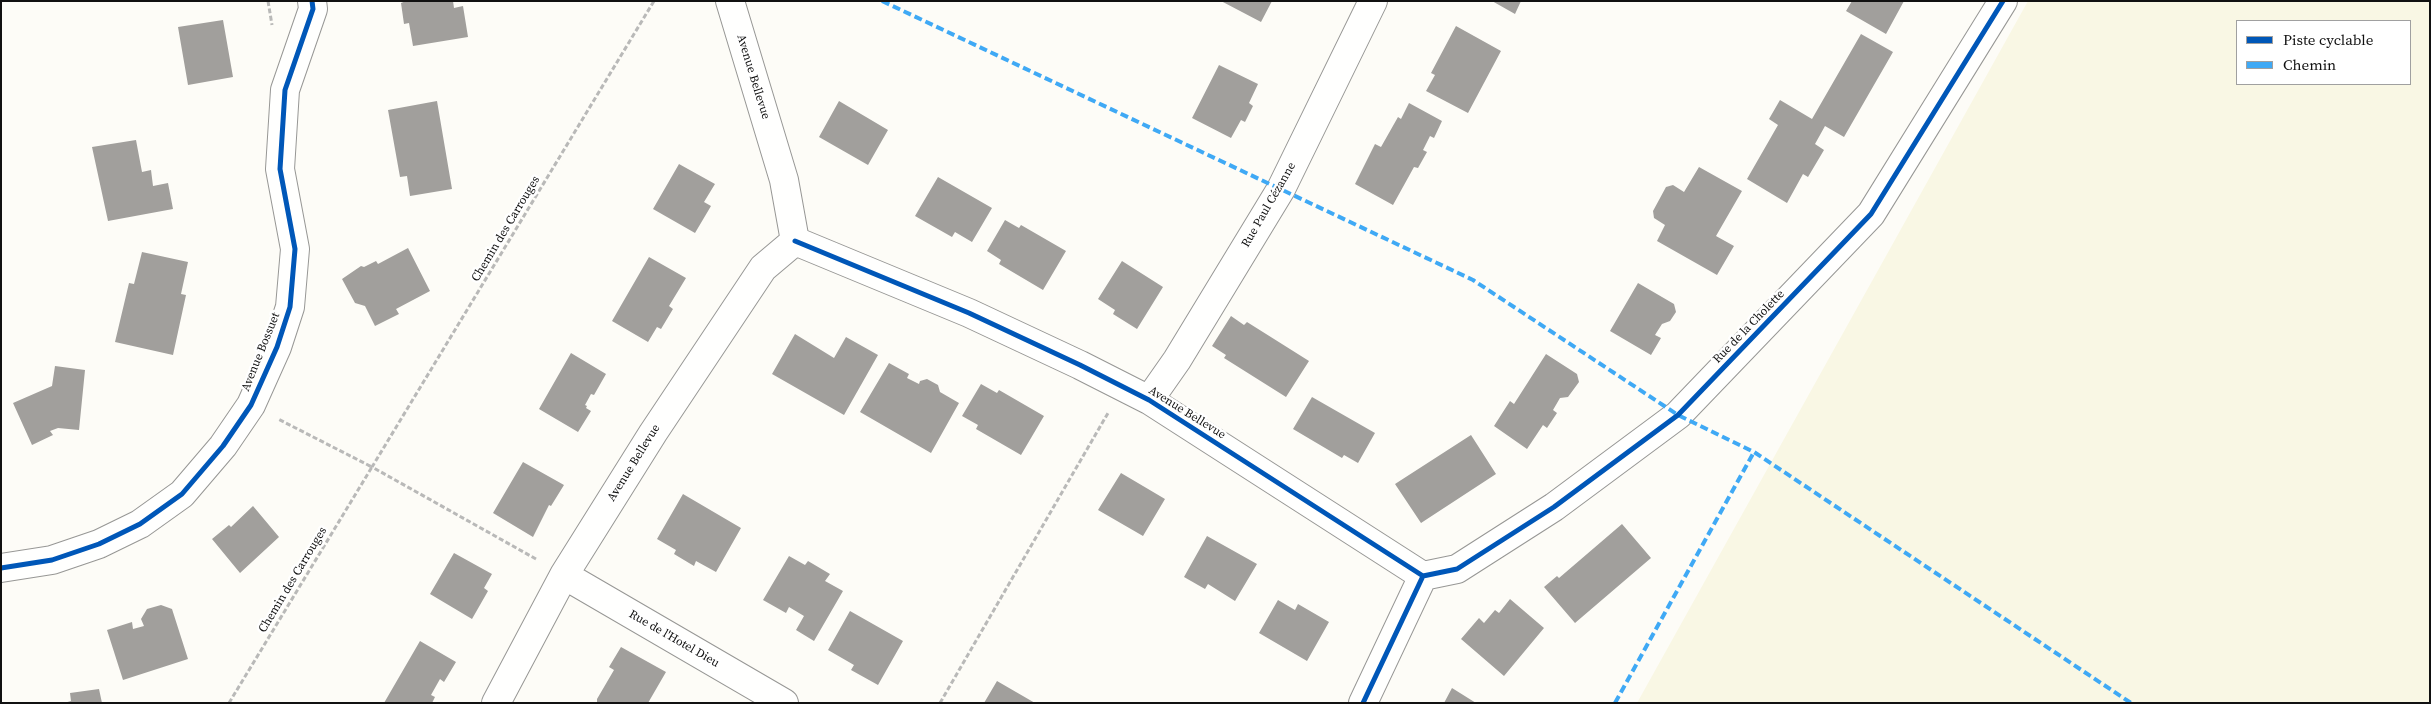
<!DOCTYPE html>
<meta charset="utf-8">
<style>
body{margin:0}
#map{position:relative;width:2431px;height:704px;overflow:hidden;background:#fdfcf7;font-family:"Source Serif 4",serif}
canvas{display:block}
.frame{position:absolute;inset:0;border:2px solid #111;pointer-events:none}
.legend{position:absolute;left:2236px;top:20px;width:175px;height:65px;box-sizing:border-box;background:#fff;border:1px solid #a0a0a0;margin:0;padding:6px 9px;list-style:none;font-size:15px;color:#111}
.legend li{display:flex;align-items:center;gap:10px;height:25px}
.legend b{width:25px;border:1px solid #a0a0a0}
</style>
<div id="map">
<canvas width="2431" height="704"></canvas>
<div class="frame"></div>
<ul class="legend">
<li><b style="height:6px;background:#0057b8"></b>Piste cyclable</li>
<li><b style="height:6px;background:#3fa9f5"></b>Chemin</li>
</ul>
</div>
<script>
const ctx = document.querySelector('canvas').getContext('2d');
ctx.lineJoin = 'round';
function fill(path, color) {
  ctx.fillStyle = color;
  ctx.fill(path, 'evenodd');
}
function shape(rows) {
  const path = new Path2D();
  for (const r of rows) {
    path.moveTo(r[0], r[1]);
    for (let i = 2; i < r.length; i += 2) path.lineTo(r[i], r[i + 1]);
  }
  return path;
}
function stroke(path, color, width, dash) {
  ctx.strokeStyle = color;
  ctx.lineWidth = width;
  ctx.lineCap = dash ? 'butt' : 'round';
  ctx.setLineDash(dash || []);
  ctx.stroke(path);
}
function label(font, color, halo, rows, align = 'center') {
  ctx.font = font + ' "Source Serif 4",serif';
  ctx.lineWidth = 5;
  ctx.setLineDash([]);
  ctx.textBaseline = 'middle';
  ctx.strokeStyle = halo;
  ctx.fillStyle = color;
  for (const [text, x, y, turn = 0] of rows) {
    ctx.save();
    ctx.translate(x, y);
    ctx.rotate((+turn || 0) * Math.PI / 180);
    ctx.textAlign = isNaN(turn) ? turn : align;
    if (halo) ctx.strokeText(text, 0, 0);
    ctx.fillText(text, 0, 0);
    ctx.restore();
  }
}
fill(shape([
 [2028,1,2430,1,2430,703,1637,703],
 [2237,21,2410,21,2410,84,2237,84]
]), '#f9f7e4');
fill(shape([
 [406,1,453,1,454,8,463,6,468,37,413,46,409,23,404,24,401,3],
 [1221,1,1272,1,1261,22],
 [1492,1,1521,1,1515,14],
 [1852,1,1904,1,1886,34,1846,11],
 [223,20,233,77,188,85,178,27],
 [1456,26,1501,51,1468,113,1426,91,1435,75,1431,73],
 [1861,34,1893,52,1844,137,1825,126,1815,144,1824,150,1808,177,1803,174,1787,203,1747,179,1778,125,1769,119,1780,100,1812,119],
 [1219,65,1258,84,1249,103,1253,106,1245,122,1241,120,1231,138,1192,118],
 [437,101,452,189,410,196,407,176,400,177,388,110],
 [839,101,888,130,868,165,819,137],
 [1409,103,1442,121,1434,138,1430,136,1423,150,1427,152,1418,168,1414,167,1393,205,1355,184,1375,144,1381,147,1398,117,1401,119],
 [136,140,142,172,151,170,153,186,168,183,173,209,108,221,92,147],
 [679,164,715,184,704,202,711,206,695,233,653,209],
 [1699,167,1742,191,1716,236,1734,246,1717,275,1657,241,1665,225,1654,218,1653,211,1666,187,1673,185,1684,192],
 [938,177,992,208,972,242,955,232,952,237,915,216],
 [1005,220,1019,228,1021,225,1066,251,1043,290,999,264,1001,260,987,251],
 [408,248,430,291,396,309,399,314,375,326,365,306,355,303,342,279,361,266,364,267,376,261,378,264],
 [142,252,188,262,181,294,186,295,173,355,115,342,129,283,134,284],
 [649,257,686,278,669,306,673,309,661,329,657,327,648,342,612,321],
 [1122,261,1163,287,1137,329,1113,314,1115,310,1098,299],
 [1638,283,1674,304,1676,312,1670,321,1662,324,1655,335,1661,338,1651,355,1610,331],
 [1231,316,1244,325,1247,322,1309,361,1286,397,1224,358,1226,355,1212,346],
 [795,334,834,358,846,337,878,355,844,415,772,374],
 [571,353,606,374,594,395,591,394,585,405,587,406,586,408,591,411,578,432,539,409],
 [1546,354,1577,374,1579,382,1568,397,1560,398,1553,410,1557,413,1547,428,1543,425,1527,449,1494,426,1510,401,1514,404],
 [889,363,909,374,907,378,919,384,920,381,927,379,938,385,940,392,959,403,931,453,860,412],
 [55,366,85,370,79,430,58,428,50,431,53,435,32,445,13,403,52,386],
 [981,384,997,393,999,390,1044,416,1021,455,976,429,978,425,962,416],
 [1312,397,1375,433,1358,463,1344,455,1342,458,1293,429],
 [1471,435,1496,474,1421,523,1395,484],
 [523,462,564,485,551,506,549,505,533,537,493,513],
 [1121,473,1165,499,1143,536,1098,510],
 [683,494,741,528,716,572,696,561,694,566,674,554,676,550,657,539],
 [253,506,279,537,240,573,212,539,229,525,231,527],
 [1622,524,1651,558,1575,623,1544,587,1557,576,1559,578],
 [1207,536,1257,564,1235,601,1208,584,1205,589,1184,577],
 [454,553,492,574,484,588,488,591,472,619,430,594],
 [789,556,805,565,808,561,830,574,825,581,843,591,814,641,796,630,804,616,789,607,786,613,763,600],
 [1510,599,1544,628,1504,676,1461,639,1479,618,1484,623,1495,610,1499,613],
 [1278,600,1295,610,1298,604,1329,622,1307,661,1259,633],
 [161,605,172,609,188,659,123,680,107,630,132,622,133,629,144,626,141,619,147,609],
 [850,611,903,641,878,685,851,670,854,665,828,650],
 [420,641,456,662,444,682,440,679,431,695,435,697,432,703,384,703],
 [621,647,666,672,648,703,597,703,597,699,614,670,609,667],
 [997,681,1035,703,984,703],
 [1452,688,1476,703,1444,703],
 [99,689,102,703,64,703,71,701,70,693]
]), '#a19f9c');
const minor = shape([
 [730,1,784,180,795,241],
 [795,241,969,313,1080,365,1149,400,1423,576,1363,703],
 [1149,400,1177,360,1281,189,1373,1],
 [1,568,52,560,99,544,140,524,182,494,223,446,251,405,277,347,290,307,295,249,280,169,285,90,313,9,312,1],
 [564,575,784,703],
 [1423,576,1457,569,1554,507,1678,415,1871,214,2003,1],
 [496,703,564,575,653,433,763,268,795,241]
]);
stroke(minor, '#979795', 30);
stroke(shape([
 [268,1,272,25],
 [536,559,372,467,654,1],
 [229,703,372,467,278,419],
 [940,703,1108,413]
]), '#b9b9b8', 3, [5, 2.5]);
stroke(minor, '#fffffe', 28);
stroke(shape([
 [882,1,1473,280,1678,415,1754,452,2131,703],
 [1615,703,1754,452]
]), '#3fa9f5', 4, [8, 4]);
stroke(shape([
 [795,241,969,313,1080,365,1149,400,1423,576,1363,703],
 [1,568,52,560,99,544,140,524,182,494,223,446,251,405,277,347,290,307,295,249,280,169,285,90,313,9,312,1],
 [1423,576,1457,569,1554,507,1678,415,1871,214,2003,1]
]), '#0057b8', 5);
label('12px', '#111', '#fff', [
 ["Avenue Bellevue",753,77,73],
 ["Rue Paul Cézanne",1269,205,-60],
 ["Chemin des Carrouges",506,229,-59],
 ["Rue de la Cholette",1749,327,-46],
 ["Avenue Bossuet",261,352,-68],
 ["Avenue Bellevue",1187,413,32],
 ["Avenue Bellevue",634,463,-58],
 ["Chemin des Carrouges",293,580,-59],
 ["Rue de l'Hotel Dieu",674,639,30]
]);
</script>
